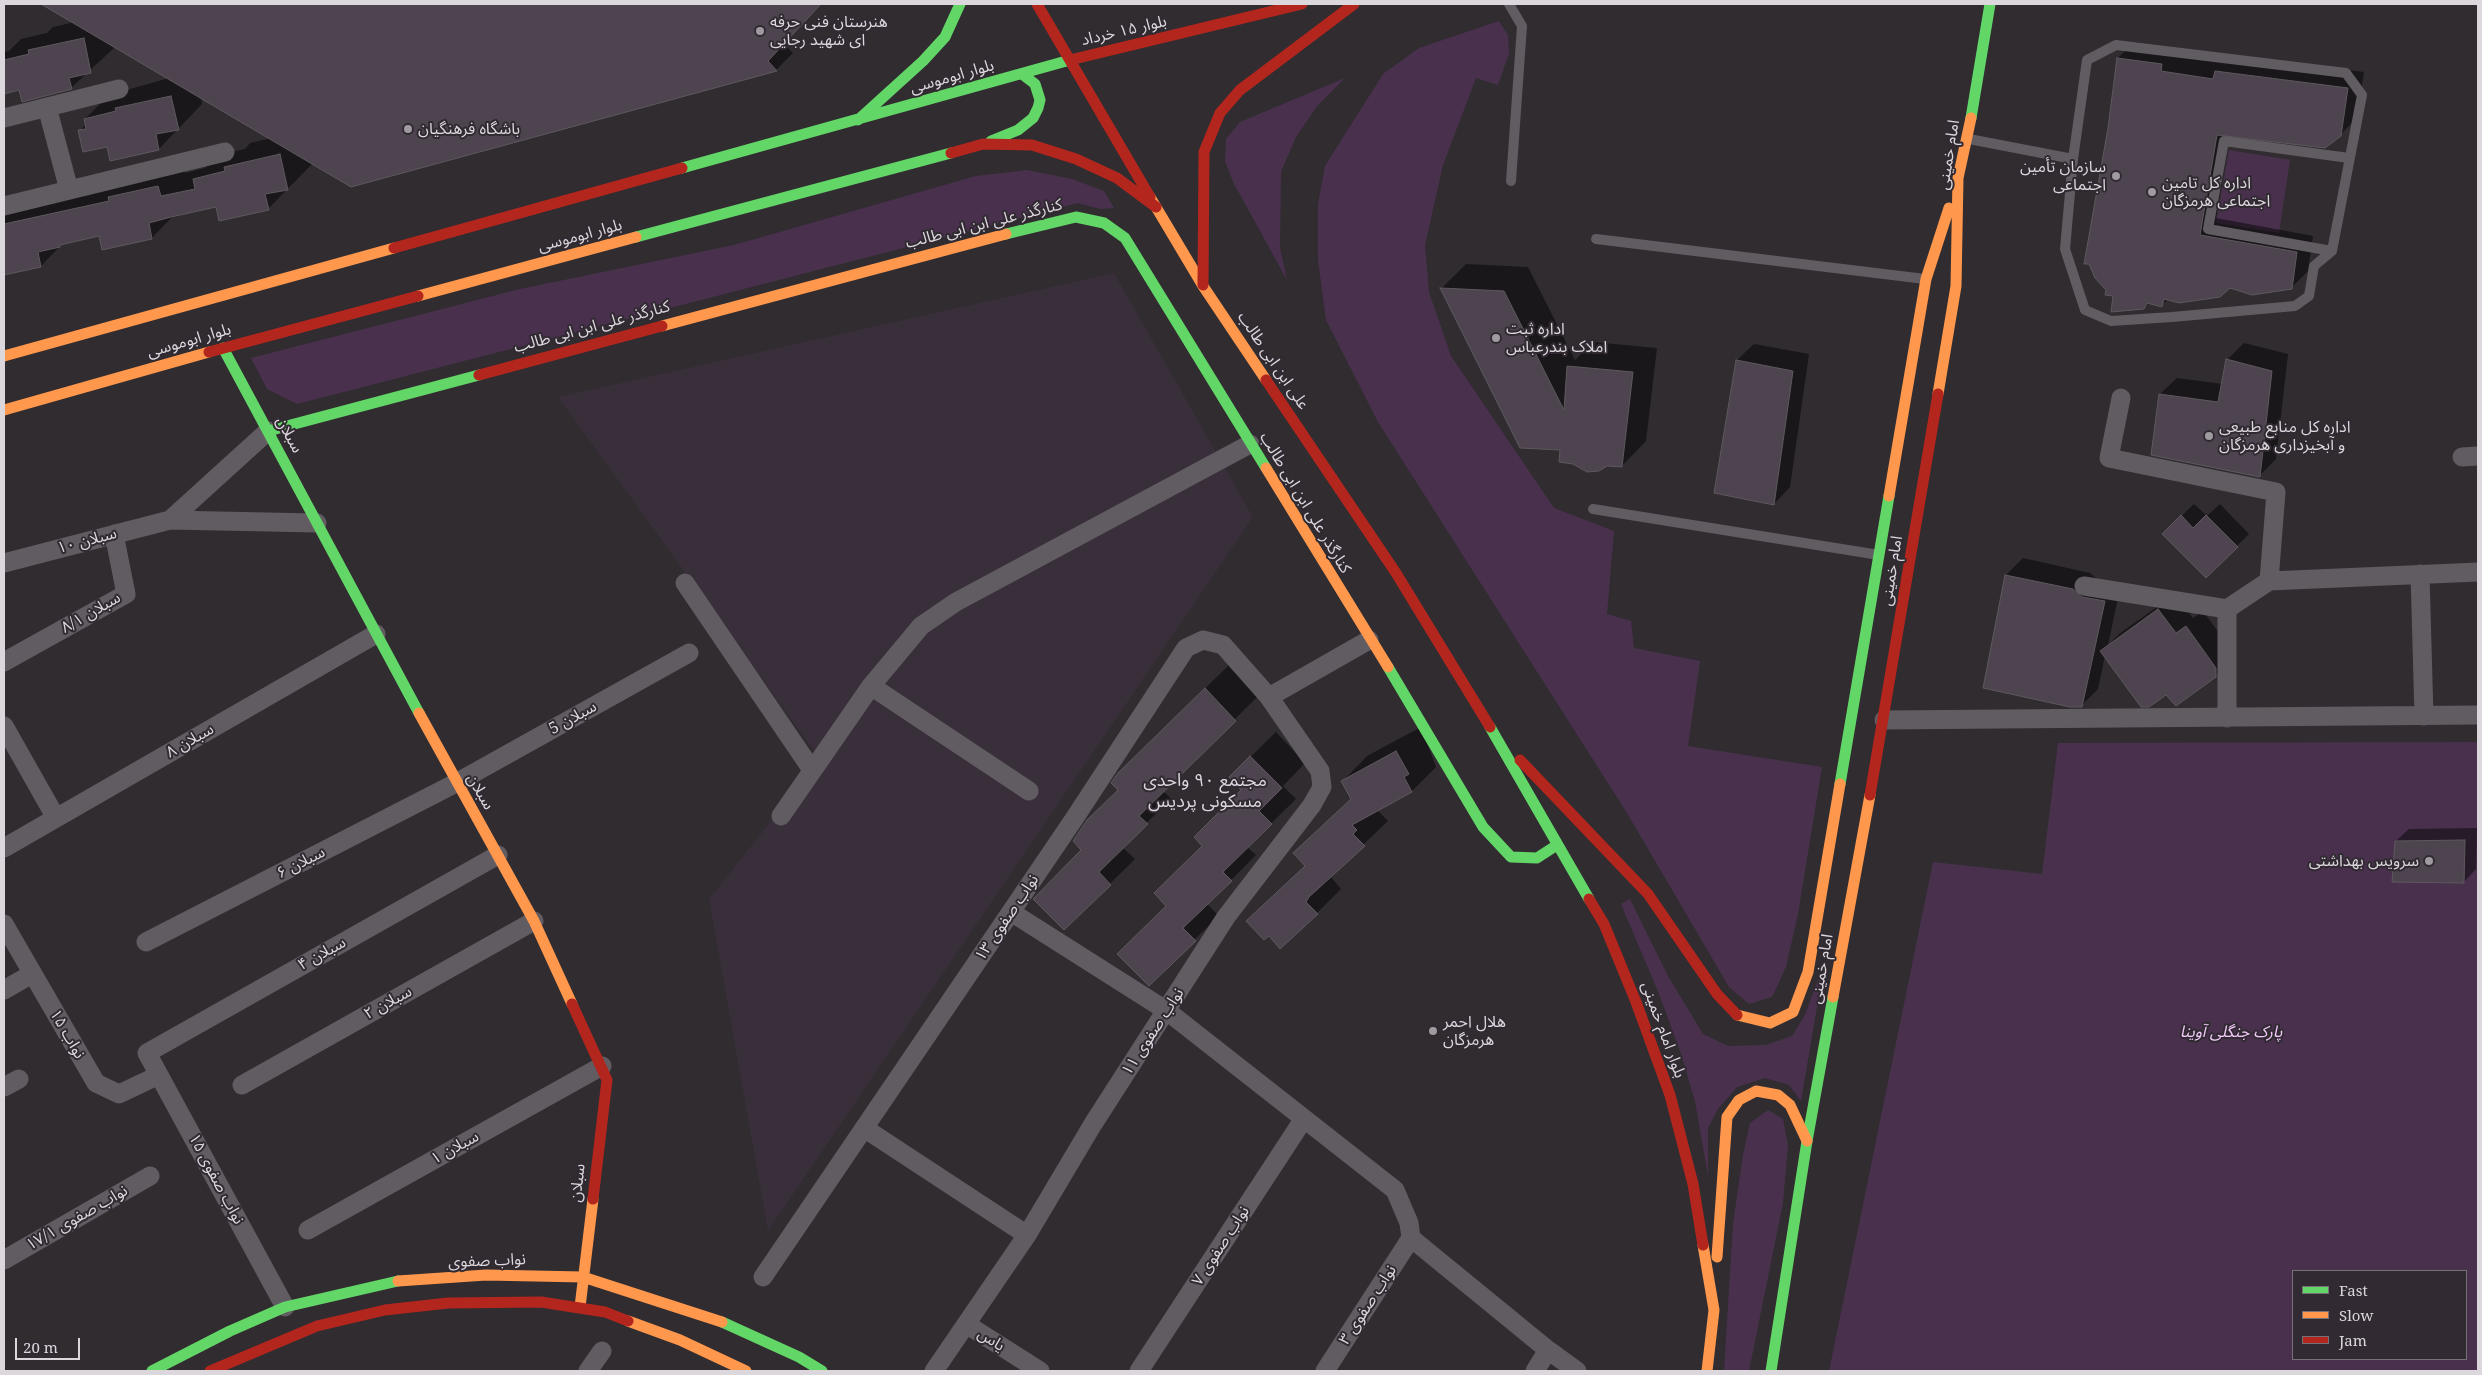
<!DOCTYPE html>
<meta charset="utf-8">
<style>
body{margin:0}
#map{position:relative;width:2482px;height:1375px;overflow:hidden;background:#302c30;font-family:"Noto Serif",serif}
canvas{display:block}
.frame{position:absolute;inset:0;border:5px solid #dcd7dc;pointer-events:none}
.legend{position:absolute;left:2292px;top:1270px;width:175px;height:90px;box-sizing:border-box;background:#312a32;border:1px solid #756f76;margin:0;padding:6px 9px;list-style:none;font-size:15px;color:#dcd7dc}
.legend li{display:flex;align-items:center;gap:10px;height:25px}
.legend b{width:25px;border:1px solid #756f76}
.scale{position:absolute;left:15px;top:1338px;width:65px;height:22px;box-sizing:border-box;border:2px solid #dcd7dc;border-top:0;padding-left:6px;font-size:15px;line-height:18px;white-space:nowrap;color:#dcd7dc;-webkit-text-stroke:4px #312a32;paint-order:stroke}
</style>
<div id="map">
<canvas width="2482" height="1375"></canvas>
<div class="frame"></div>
<ul class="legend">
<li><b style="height:6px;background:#63d668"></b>Fast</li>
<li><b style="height:6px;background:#ff974d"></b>Slow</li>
<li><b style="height:6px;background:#b3261e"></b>Jam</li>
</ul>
<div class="scale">20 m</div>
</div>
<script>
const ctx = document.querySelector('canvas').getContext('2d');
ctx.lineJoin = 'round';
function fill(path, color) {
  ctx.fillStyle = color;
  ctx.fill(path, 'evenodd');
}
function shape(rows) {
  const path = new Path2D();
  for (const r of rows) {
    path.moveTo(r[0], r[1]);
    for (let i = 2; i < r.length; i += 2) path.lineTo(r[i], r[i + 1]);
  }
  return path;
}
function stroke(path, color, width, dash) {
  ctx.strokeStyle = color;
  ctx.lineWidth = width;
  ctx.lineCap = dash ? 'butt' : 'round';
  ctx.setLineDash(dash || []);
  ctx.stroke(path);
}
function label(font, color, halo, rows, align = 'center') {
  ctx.font = font + ' "Noto Serif","Noto Sans Arabic",serif';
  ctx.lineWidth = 4;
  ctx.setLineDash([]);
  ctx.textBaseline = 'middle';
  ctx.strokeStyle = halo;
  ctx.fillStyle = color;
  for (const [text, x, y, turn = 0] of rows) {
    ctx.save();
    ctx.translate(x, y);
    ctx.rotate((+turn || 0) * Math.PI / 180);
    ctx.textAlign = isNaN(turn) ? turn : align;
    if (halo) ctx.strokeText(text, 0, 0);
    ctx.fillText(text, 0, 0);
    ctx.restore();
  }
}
fill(shape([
 [1114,273,1253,517,768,1231,709,899,820,759,558,397]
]), '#392f3a');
fill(shape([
 [1499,21,1508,35,1509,53,1498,85,1476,78,1443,165,1425,245,1429,292,1451,356,1554,508,1614,531,1607,614,1631,621,1634,648,1700,661,1688,746,1822,767,1798,914,1786,967,1772,997,1749,1004,1729,987,1627,813,1378,422,1326,320,1318,260,1318,204,1325,166,1383,74,1419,48],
 [1345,78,1317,106,1296,137,1281,172,1280,248,1287,280,1233,182,1225,161,1226,139,1240,122],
 [2229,150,2290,160,2279,233,2216,223],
 [1027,170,1072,179,1104,191,1114,208,1100,209,1078,203,297,404,267,389,251,358,520,289,734,245,976,176],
 [2478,742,2478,1371,1829,1371,1933,862,2042,874,2058,743],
 [2293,1271,2466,1271,2466,1359,2293,1359],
 [1630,899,1668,976,1703,1034,1728,1046,1766,1045,1792,1036,1805,1015,1825,960,1801,1101,1789,1085,1765,1078,1737,1087,1718,1109,1708,1128,1708,1176,1695,1101,1681,1054,1659,994,1621,904],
 [1768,1110,1783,1119,1788,1145,1783,1203,1749,1371,1724,1371,1733,1224,1743,1155,1750,1123]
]), '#49314e');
fill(shape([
 [43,4,821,4,784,44,793,53,777,69,351,185,311,162,312,164,268,209,216,205,173,216,152,238,103,248,100,234,62,244,41,266,4,274,4,209,183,162,185,173,205,168,218,155,245,149,250,143,271,138,201,97,202,104,159,149,111,159,108,146,80,131,86,124,85,119,109,95,169,78,113,45,114,48,71,88,20,89,4,92,4,52,9,51,21,39,47,33,53,27,75,22],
 [2134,42,2364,72,2357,118,2340,135,2230,135,2216,218,2313,236,2308,271,2291,288,2230,286,2168,299,2162,305,2150,302,2144,308,2114,295,2109,128,2118,58],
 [1466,264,1528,267,1575,360,1593,342,1657,348,1646,441,1622,466,1562,449,1521,447,1442,288],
 [2244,343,2288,354,2276,459,2259,476,2160,394,2177,378,2223,384,2227,360],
 [1754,344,1809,354,1790,487,1774,504,1737,360],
 [2194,504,2207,516,2220,504,2249,534,2206,576,2163,534],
 [2023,558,2090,573,2099,581,2121,584,2108,645,2119,634,2175,594,2193,618,2203,611,2232,651,2232,659,2215,676,2105,656,2098,689,2081,706,1985,688,2006,575],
 [1230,664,1259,695,1163,791,1171,799,1122,847,1135,859,1064,929,1083,850,1144,748],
 [1421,727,1436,767,1412,791,1377,810,1388,821,1330,876,1341,889,1317,913,1269,934,1248,921,1306,865,1295,853,1352,798,1343,781,1367,756],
 [1276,732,1305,763,1283,786,1296,799,1247,847,1256,855,1207,904,1219,916,1148,984,1167,906,1204,846,1243,790,1230,777],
 [2477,828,2476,869,2464,882,2396,841,2409,829]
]), '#0007');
const building = shape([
 [41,4,821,4,768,61,777,71,351,187,41,4],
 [84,38,91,73,69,78,72,89,22,102,19,90,4,94,4,60,29,54,28,50,84,38],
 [2117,58,2162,64,2161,71,2213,79,2215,71,2348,88,2341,136,2325,148,2217,135,2200,235,2297,252,2292,289,2252,295,2230,288,2220,297,2179,303,2164,299,2162,307,2147,303,2144,309,2111,312,2113,296,2105,295,2106,290,2095,278,2089,264,2084,264,2108,128,2117,58],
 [171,96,179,130,156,134,159,150,110,161,107,147,83,152,78,130,86,129,84,119,116,111,115,108,171,96],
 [280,154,288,190,265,194,269,210,219,221,216,207,171,217,149,223,152,239,102,250,99,236,60,245,60,247,38,252,41,267,4,275,4,224,109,201,108,197,158,186,161,196,195,189,193,179,225,171,224,167,280,154],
 [1440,288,1504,291,1564,410,1567,366,1633,372,1622,467,1607,466,1599,471,1587,472,1573,464,1559,462,1560,450,1520,448,1440,288],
 [2226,359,2272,371,2260,477,2151,455,2159,394,2218,402,2226,359],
 [1736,360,1793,371,1774,505,1714,493,1736,360],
 [2181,515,2193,528,2206,515,2238,547,2206,578,2162,534,2181,515],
 [2005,575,2073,589,2082,597,2105,601,2082,707,2070,707,1983,688,2005,575],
 [2158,609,2176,633,2186,626,2216,668,2216,677,2176,706,2166,695,2149,707,2141,707,2100,651,2158,609],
 [1205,688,1236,721,1139,816,1148,824,1099,872,1111,885,1064,930,1033,899,1081,850,1073,841,1087,820,1118,790,1111,783,1118,773,1205,688],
 [1396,751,1409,774,1404,777,1412,792,1352,825,1357,830,1353,834,1365,846,1309,897,1306,902,1318,914,1280,949,1269,936,1264,940,1246,921,1305,866,1293,853,1351,799,1341,781,1396,751],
 [1250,756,1282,788,1259,811,1272,824,1223,872,1232,881,1183,928,1196,941,1149,986,1117,954,1166,906,1154,893,1202,846,1194,837,1241,790,1229,777,1250,756],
 [2465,840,2464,883,2392,882,2395,841,2465,840]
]);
fill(building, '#4e4450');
stroke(building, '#5d595d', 1);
stroke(shape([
 [1509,4,1522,26,1511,181],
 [2116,45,2346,73,2362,95,2332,251,2314,266,2309,296,2295,306,2172,317,2111,321,2085,310,2065,249,2073,159,2087,60,2116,45],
 [1969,139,2073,159],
 [1596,239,1925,279],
 [2332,251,2208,229,2224,141,2349,158],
 [1593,509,1879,555]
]), '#615b62', 10);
stroke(shape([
 [47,107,69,190],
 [4,118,119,89],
 [4,206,225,152],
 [2121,398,2109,458,2276,492,2269,581,2478,572],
 [2462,457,2478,456],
 [170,520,268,431],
 [4,563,170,520,317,523],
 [2420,574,2424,716],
 [685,583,812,770],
 [2084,586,2227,609,2227,718],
 [2227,609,2269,581],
 [4,662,126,594,114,534],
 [871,686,1029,791],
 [1269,697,1369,640],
 [1884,720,2478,715],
 [4,726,56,818],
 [781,816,871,686,921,626,956,602,1250,444],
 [4,848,376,634],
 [1011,912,1167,1011,1395,1190,1409,1223,1411,1238,1548,1350,1577,1371],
 [4,924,96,1083,119,1094,159,1075],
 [146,942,456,783,689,653],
 [4,990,32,974],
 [242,1085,534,921],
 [4,1087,19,1079],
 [864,1128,1027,1235],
 [308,1230,602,1066],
 [4,1260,150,1176],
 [763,1277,1074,819,1186,648,1203,640,1223,645,1269,697,1320,771,1322,787,1312,805,1226,917,1093,1124,1027,1235,934,1371],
 [285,1307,147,1053,498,855],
 [966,1324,1040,1371],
 [588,1371,602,1351],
 [1139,1371,1303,1120],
 [1325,1371,1411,1238],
 [1535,1371,1548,1350]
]), '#615b62', 19);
stroke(shape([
 [1971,118,1990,4],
 [858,120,923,61,945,37,960,4],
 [991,141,1018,130,1033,118,1038,108,1040,100,1035,84,1022,74],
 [682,168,1070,60],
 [1006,234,1076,217,1104,223,1125,238,1266,468],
 [636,237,951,153],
 [223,348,419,713],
 [268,431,479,375],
 [1388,667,1483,827,1511,857,1537,858,1557,845],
 [1490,727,1589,899],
 [1840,784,1889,496],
 [722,1322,799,1357,822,1371],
 [152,1371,230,1331,285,1307,398,1281],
 [1771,1371,1807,1141,1833,997]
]), '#63d668', 11);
stroke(shape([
 [1150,197,1203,286,1266,380],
 [418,296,636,237],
 [662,326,1006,234],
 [4,356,394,248],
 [1938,394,1956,286,1958,178,1971,118],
 [4,410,209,352],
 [1266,468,1388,667],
 [1889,496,1926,279,1949,208],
 [419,713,534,921,572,1004],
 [1833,997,1870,795],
 [1737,1015,1770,1023,1793,1012,1808,972,1840,784],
 [1703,1245,1714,1310,1707,1371],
 [1717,1257,1727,1117,1739,1100,1756,1091,1778,1095,1790,1105,1807,1141],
 [398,1281,486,1275,583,1277,722,1322],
 [580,1307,593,1199],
 [628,1321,680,1340,746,1371]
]), '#ff974d', 11);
stroke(shape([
 [1037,4,1150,197],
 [1070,60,1302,4],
 [951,153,983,144,1032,145,1076,159,1117,178,1156,207],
 [394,248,682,168],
 [1203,285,1204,152,1220,113,1240,90,1354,4],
 [209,352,418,296],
 [479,375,662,326],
 [1266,380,1396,573,1490,727],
 [1520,760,1648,894,1717,994,1737,1015],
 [1870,795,1938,394],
 [1589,899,1604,924,1636,1002,1670,1095,1693,1184,1703,1245],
 [572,1004,607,1080,593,1199],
 [210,1371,317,1326,385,1310,448,1303,541,1302,605,1312,628,1321]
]), '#b3261e', 11);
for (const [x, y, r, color] of [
 [760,31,5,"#a09ba0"],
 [408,129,5,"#a09ba0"],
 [2116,176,5,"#a09ba0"],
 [2152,192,5,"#a09ba0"],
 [1496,338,5,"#a09ba0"],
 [2209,436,5,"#a09ba0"],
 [2429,861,5,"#a09ba0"],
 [1433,1031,5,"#a09ba0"]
]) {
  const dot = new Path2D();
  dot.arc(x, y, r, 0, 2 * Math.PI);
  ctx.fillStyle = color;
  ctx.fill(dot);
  stroke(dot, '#312a32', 2);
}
label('16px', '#dcd7dc', '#312a32', [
 ["هنرستان فنی حرفه",770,22],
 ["ای شهید رجایی",770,40],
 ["باشگاه فرهنگیان",418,129],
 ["سازمان تأمین",2106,167,"right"],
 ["اجتماعی",2106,185,"right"],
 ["اداره کل تامین",2162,183],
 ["اجتماعی هرمزگان",2162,201],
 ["اداره ثبت",1506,329],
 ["املاک بندرعباس",1506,347],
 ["اداره کل منابع طبیعی",2219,427],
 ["و آبخیزداری هرمزگان",2219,445],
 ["سرویس بهداشتی",2419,861,"right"],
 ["هلال احمر",1443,1022],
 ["هرمزگان",1443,1040]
], 'left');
label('16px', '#dcd7dc', '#312a32', [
 ["بلوار ۱۵ خرداد",1124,31,-13],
 ["بلوار ابوموسی",952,77,-16],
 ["امام خمینی",1949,155,-81],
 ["کنارگذر علی ابن ابی طالب",984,224,-14],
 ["بلوار ابوموسی",580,236,-15],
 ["کنارگذر علی ابن ابی طالب",592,327,-15],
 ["بلوار ابوموسی",189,341,-16],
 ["علی ابن ابی طالب",1273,361,56],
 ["سبلان",289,435,62],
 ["کنارگذر علی ابن ابی طالب",1305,503,59],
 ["سبلان ۱۰",87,541,-15],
 ["امام خمینی",1892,571,-81],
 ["سبلان ۸/۱",91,613,-30],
 ["سبلان 5",573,718,-29],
 ["سبلان ۸",190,741,-30],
 ["سبلان",480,792,60],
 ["سبلان ۶",301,863,-27],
 ["نواب صفوی ۱۳",1007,918,-56],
 ["سبلان ۴",322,954,-29],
 ["امام خمینی",1822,969,-80],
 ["سبلان ۲",388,1003,-29],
 ["بلوار امام خمینی",1663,1030,70],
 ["نواب صفوی ۱۱",1153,1032,-57],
 ["نواب ۱۵",67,1034,60],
 ["سبلان ۱",455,1148,-29],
 ["نواب صفوی ۱۵",216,1179,62],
 ["سبلان",578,1183,-83],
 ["نواب صفوی ۱۷/۱",77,1218,-30],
 ["نواب صفوی ۷",1221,1246,-57],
 ["نواب صفوی",487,1261,-2],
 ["نواب صفوی ۳",1368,1305,-57],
 ["یاس",991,1340,32]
]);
label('italic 16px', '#f3cafa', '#312a32', [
 ["پارک جنگلی آوینا",2231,1032]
]);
label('18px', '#dcd7dc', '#312a32', [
 ["مجتمع ٩٠ واحدی",1205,781],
 ["مسکونی پردیس",1205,802]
]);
</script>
